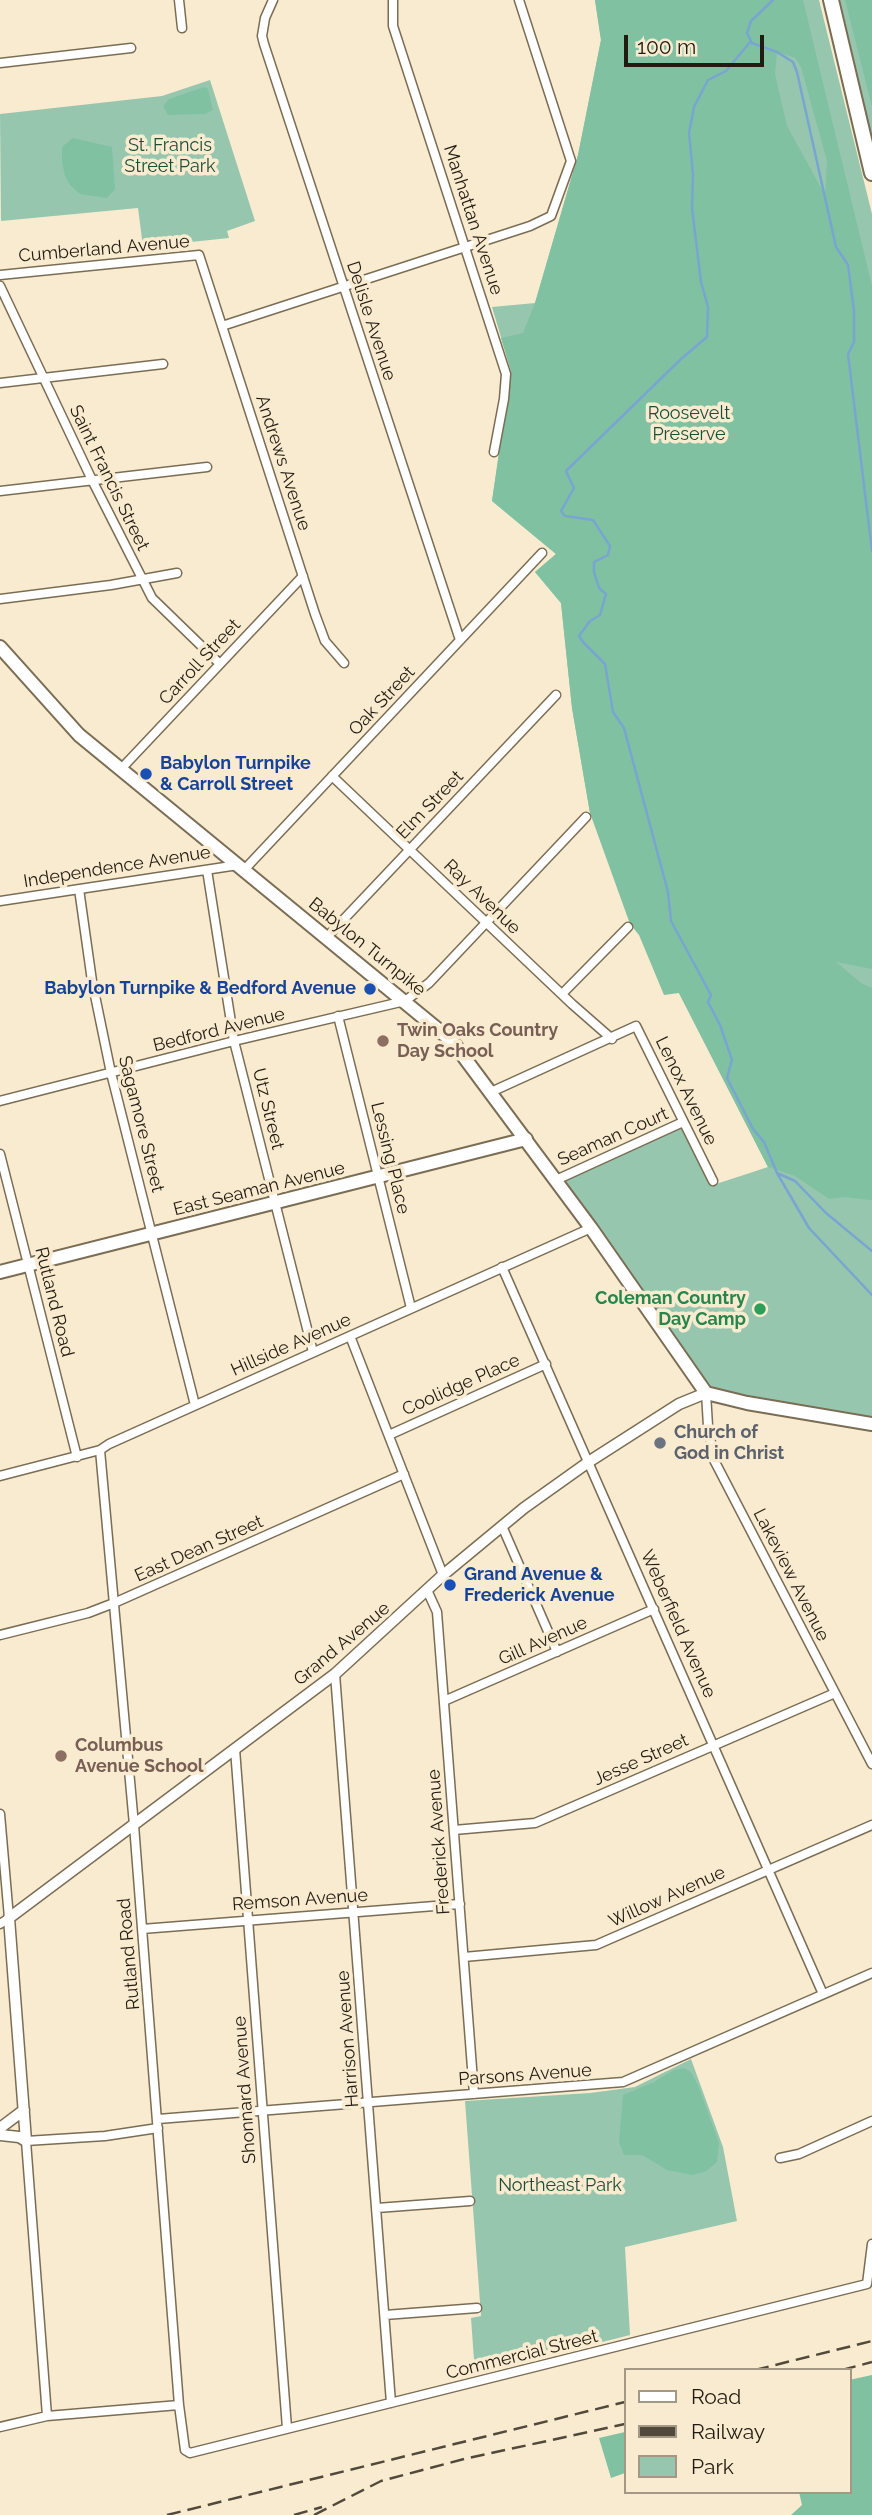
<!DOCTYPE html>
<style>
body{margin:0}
#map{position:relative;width:872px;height:2515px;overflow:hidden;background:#f9ebcf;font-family:Raleway,sans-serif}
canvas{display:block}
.legend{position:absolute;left:624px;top:2368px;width:228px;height:126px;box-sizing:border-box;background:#f9ebcf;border:2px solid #a39883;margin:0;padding:9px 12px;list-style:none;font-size:21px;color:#211b11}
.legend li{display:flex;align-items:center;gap:14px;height:35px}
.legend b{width:35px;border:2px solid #a39883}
.scale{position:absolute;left:624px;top:35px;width:140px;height:32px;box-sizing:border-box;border:4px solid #211b11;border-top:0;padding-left:9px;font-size:21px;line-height:24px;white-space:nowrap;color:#211b11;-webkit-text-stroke:5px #f9ebcf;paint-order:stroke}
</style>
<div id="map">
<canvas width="872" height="2515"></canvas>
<ul class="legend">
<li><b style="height:9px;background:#fff"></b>Road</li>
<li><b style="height:9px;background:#51493b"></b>Railway</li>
<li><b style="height:19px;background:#97c6af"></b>Park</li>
</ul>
<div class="scale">100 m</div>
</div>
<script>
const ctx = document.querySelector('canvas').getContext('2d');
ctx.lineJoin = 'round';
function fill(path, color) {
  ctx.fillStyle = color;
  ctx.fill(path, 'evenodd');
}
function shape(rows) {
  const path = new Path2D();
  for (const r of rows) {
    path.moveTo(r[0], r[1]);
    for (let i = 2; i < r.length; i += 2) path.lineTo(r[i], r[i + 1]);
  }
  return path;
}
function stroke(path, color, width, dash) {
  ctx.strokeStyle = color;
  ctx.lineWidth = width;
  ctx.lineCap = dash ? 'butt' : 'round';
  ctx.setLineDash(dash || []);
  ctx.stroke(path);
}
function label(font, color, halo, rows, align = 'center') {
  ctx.font = font + ' Raleway,sans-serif';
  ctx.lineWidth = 7;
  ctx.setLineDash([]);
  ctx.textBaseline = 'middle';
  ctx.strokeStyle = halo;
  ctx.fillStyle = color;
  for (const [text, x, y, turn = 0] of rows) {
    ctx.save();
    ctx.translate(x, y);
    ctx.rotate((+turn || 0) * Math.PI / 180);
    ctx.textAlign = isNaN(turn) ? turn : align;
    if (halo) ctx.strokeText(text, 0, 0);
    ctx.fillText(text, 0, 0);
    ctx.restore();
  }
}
fill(shape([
 [595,0,819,0,872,214,872,1425,707,1394,558,1181,682,1125,713,1185,768,1167,664,964,590,813,572,708,561,603,535,572,556,554,492,501,511,371,492,307,535,303,578,155,601,40],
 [840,0,872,0,872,139],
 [210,80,255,221,227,231,229,238,143,247,138,208,1,221,0,114,162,96],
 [691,2059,723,2147,737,2221,625,2247,630,2335,475,2374,471,2318,481,2316,465,2101,590,2093,635,2087]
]), '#97c6af');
fill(shape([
 [595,0,803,0,872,286,872,969,836,962,861,983,872,988,872,1200,870,1200,845,1197,829,1199,795,1176,768,1167,679,993,664,995,639,935,630,924,590,813,572,708,561,603,535,572,556,554,492,501,511,371,501,338,523,333,535,303,578,155,601,40],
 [777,52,795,58,801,67,827,161,825,195,787,126,775,74],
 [845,0,872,0,872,107,866,83],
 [204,87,208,89,213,110,205,114,168,115,163,106,169,99],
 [73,138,112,147,115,189,107,198,80,194,70,185,65,176,62,162,62,147],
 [684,2068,691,2072,698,2085,719,2143,717,2162,706,2171,693,2175,667,2170,642,2155,624,2155,619,2142,623,2095,654,2082,674,2070],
 [872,2375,872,2515,791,2515,802,2505,799,2492,849,2492,849,2380],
 [625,2432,625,2473,611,2478,599,2438]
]), '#80c1a2');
stroke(shape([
 [773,0,751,21,747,33,752,43,777,52,793,62,797,72,836,247,848,265,854,311,854,342,848,354,872,551],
 [751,41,726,71,708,80,694,107,689,133,693,174,692,208,701,282,708,307,707,337,681,359,566,471,574,488,561,511,565,516,593,520,610,546,608,555,594,562,594,572,599,588,606,594,600,615,590,621,579,636,583,642,605,664,613,712,624,728,668,892,671,921,711,995,708,1002,720,1025,732,1060,727,1078,753,1129,764,1142,777,1173,795,1181,826,1213,872,1251],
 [777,1173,809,1228,872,1295]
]), '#79a5d1', 2.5);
const minor = shape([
 [179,0,182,28],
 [273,0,265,18,262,36,264,44,460,640],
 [393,0,393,26,506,374,504,399,494,452],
 [0,63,131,48],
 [0,275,199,255,315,614,325,641,344,663],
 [0,286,92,480,152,598,220,664],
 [222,326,530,226,551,216,571,161,519,0],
 [0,383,163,364],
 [0,491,207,467],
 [0,599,111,585,177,573],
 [121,769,303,576],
 [332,776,572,1004,612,1039],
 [207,870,234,1041,313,1352],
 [244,870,542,553],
 [79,889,92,981,111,1073,195,1405],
 [0,901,238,865],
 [327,937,556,695],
 [562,994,628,927],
 [338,1016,411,1308],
 [491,1092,636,1026,713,1181],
 [0,1101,234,1041,405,1001,429,983,586,817],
 [0,1154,77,1457],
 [556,1180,683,1122],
 [502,1267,823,1994],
 [350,1336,443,1575],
 [706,1393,708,1426,714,1460,872,1764],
 [389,1435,546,1364],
 [100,1450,134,1825,179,2405,185,2450,190,2453,867,2284,872,2244],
 [0,1476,100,1450,109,1444,591,1228],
 [502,1526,557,1652],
 [427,1590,437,1612,474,2094],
 [0,1635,88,1613,114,1603,404,1474],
 [335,1674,391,2403],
 [444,1701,654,1609],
 [235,1749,287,2428],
 [0,1814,9,1918,0,1924],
 [454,1830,535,1823,835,1693],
 [142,1929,460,1904],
 [464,1957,596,1945,872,1825],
 [158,2119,623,2082,872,1973],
 [780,2158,799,2154,872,2121],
 [377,2208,470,2201],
 [385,2315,477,2308],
 [47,2416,26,2141,105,2136,158,2128],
 [0,2427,47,2416,179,2405]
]);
const tertiary = shape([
 [0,2128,24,2110],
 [0,2135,19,2137,26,2141,9,1918,335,1674,443,1575,524,1508,590,1461,679,1404,706,1393]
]);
const secondary = shape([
 [0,1272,526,1139]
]);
const primary = shape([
 [0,647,79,735,452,1041,591,1228,706,1393,747,1403,872,1424]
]);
const motorway = shape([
 [831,0,872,173]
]);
stroke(minor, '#7a6d54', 11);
stroke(tertiary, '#7a6d54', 13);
stroke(secondary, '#7a6d54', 16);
stroke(primary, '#7a6d54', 16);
stroke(motorway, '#7a6d54', 18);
stroke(minor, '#fff', 8);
stroke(tertiary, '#fff', 10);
stroke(secondary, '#fff', 12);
stroke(primary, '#fff', 12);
stroke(motorway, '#fff', 14);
stroke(shape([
 [755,2370,872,2341],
 [842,2370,872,2362],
 [167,2515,625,2402],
 [294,2515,322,2507],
 [314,2515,381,2481,464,2459,625,2424]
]), '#51493b', 2.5, [14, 7]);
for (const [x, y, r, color] of [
 [146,774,7,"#1a4fb4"],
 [370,989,7,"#1a4fb4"],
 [383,1041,7,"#8d6e63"],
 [760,1309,7,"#2e9e5b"],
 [660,1443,7,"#6b7280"],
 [450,1585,7,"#1a4fb4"],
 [61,1756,7,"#8d6e63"]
]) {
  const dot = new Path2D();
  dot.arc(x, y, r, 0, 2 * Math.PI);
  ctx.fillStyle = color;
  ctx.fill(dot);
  stroke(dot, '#f9ebcf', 2.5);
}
label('18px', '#1b4e39', '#f9ebcf', [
 ["St. Francis",170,146],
 ["Street Park",170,167],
 ["Roosevelt",689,414],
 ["Preserve",689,435],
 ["Northeast Park",560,2186]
]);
label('18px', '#211b11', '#f9ebcf', [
 ["Manhattan Avenue",473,220,72],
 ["Cumberland Avenue",104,249,-5],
 ["Delisle Avenue",371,321,72],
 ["Andrews Avenue",283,463,72],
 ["Saint Francis Street",109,478,64],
 ["Carroll Street",200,662,-47],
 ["Oak Street",382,701,-47],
 ["Elm Street",430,805,-46],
 ["Independence Avenue",117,867,-9],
 ["Ray Avenue",482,897,44],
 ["Babylon Turnpike",367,947,39],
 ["Bedford Avenue",219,1030,-14],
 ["Lenox Avenue",686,1091,64],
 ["Utz Street",268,1109,76],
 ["Sagamore Street",141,1124,76],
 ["Seaman Court",613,1137,-24],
 ["Lessing Place",390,1158,76],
 ["East Seaman Avenue",259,1189,-14],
 ["Rutland Road",54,1302,76],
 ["Hillside Avenue",291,1345,-24],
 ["Coolidge Place",461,1385,-24],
 ["East Dean Street",199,1549,-24],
 ["Lakeview Avenue",791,1575,63],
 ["Weberfield Avenue",678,1624,66],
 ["Gill Avenue",543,1641,-24],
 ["Grand Avenue",342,1644,-40],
 ["Jesse Street",641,1760,-24],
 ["Frederick Avenue",439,1842,-94],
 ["Willow Avenue",667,1897,-24],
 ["Remson Avenue",300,1900,-4],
 ["Rutland Road",129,1954,-95],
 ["Harrison Avenue",348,2039,-94],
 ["Parsons Avenue",525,2075,-4],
 ["Shonnard Avenue",245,2090,-94],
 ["Commercial Street",522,2355,-14]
]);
label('bold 18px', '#164399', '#f9ebcf', [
 ["Babylon Turnpike",160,764],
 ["& Carroll Street",160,785],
 ["Babylon Turnpike & Bedford Avenue",356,989,"right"],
 ["Grand Avenue &",464,1575],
 ["Frederick Avenue",464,1596]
], 'left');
label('bold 18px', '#785e54', '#f9ebcf', [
 ["Twin Oaks Country",397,1031],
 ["Day School",397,1052],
 ["Columbus",75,1746],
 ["Avenue School",75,1767]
], 'left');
label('bold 18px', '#27864d', '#f9ebcf', [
 ["Coleman Country",746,1299],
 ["Day Camp",746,1320]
], 'right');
label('bold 18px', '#5b616d', '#f9ebcf', [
 ["Church of",674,1433],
 ["God in Christ",674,1454]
], 'left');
</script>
